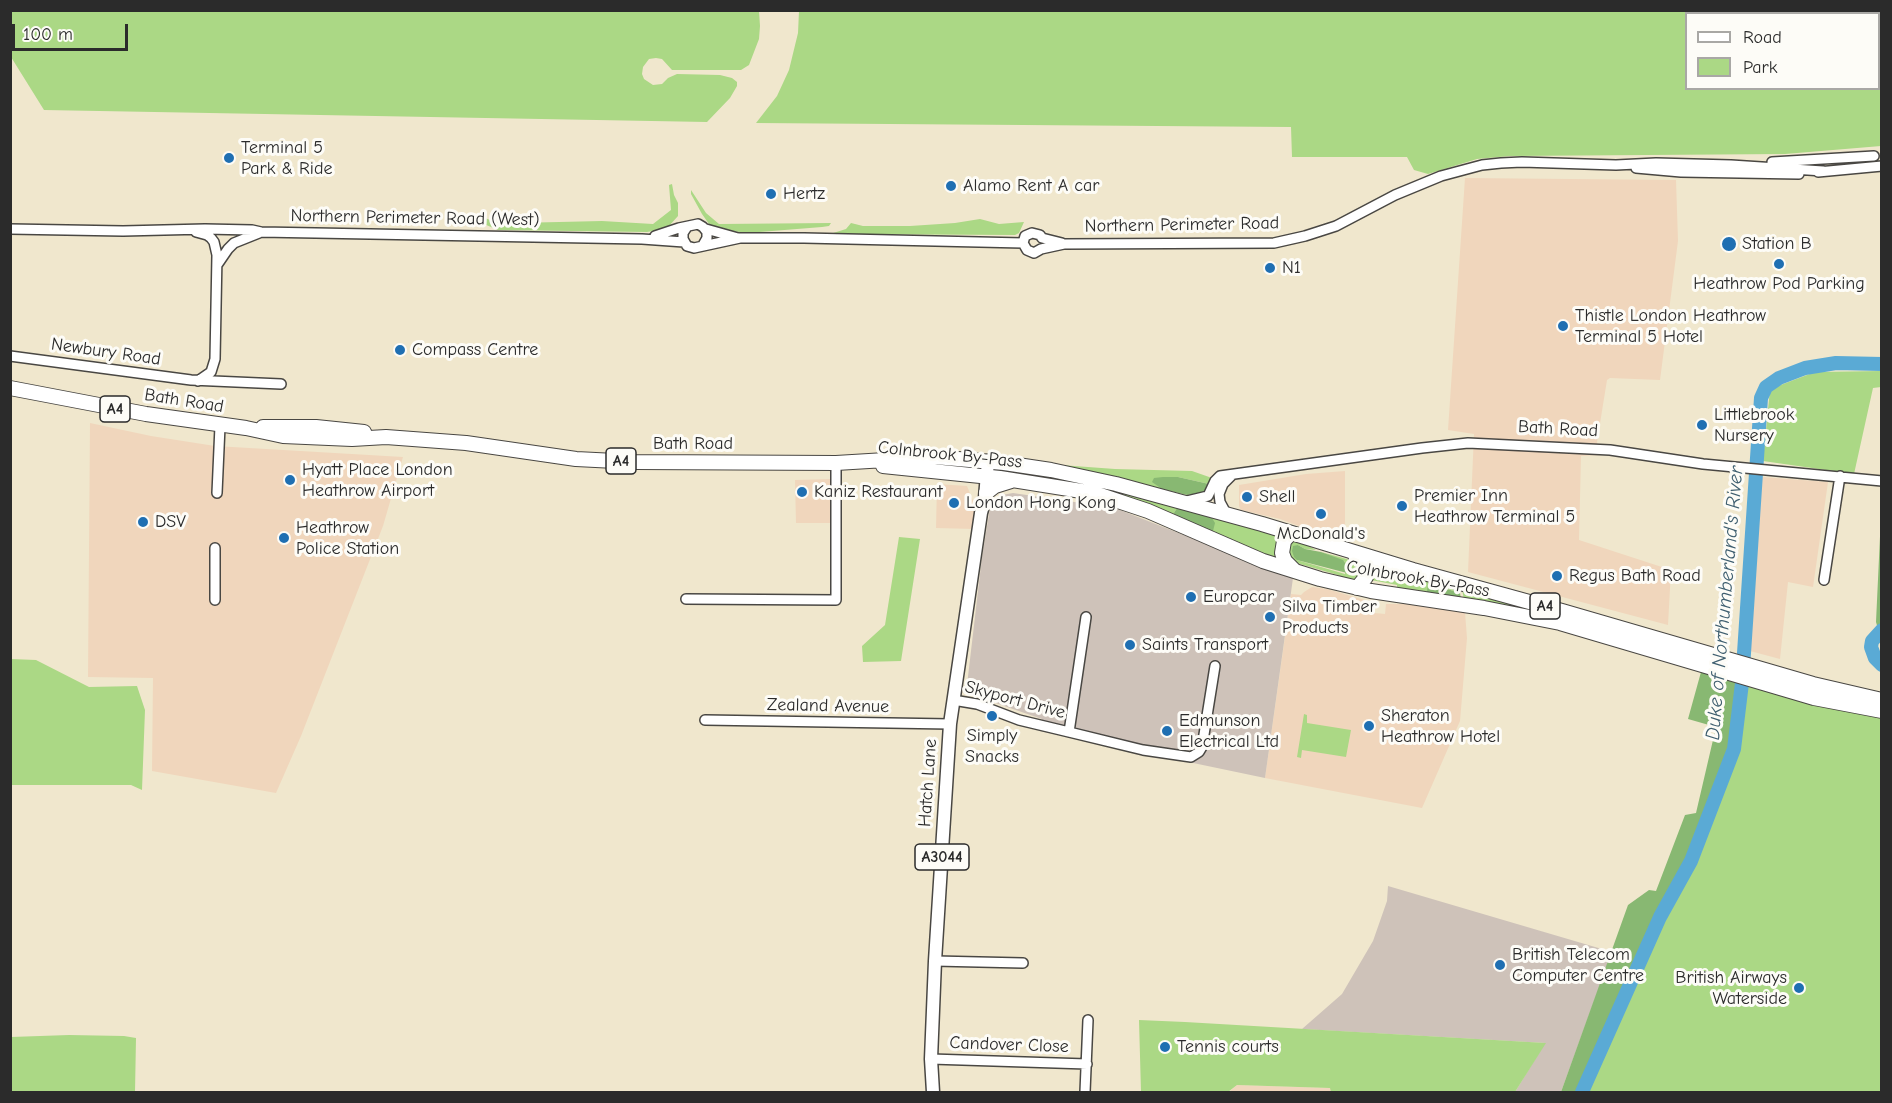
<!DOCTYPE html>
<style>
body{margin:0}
#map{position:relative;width:1892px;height:1103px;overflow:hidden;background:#f0e7cd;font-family:"Comic Neue",sans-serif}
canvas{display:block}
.frame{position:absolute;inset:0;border:12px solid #2b2b2b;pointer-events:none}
.legend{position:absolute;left:1685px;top:12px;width:195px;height:78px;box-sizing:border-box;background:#fdfcf7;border:2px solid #a9a8a5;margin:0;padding:8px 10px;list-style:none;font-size:18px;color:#2b2b2b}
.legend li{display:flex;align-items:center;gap:12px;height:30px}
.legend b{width:30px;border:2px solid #a9a8a5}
.scale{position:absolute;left:12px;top:24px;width:116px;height:27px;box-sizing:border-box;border:3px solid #2b2b2b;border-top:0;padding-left:8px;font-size:18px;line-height:21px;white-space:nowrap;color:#2b2b2b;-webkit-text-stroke:4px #fdfcf7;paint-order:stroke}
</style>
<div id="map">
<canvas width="1892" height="1103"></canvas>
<div class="frame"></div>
<ul class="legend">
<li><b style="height:8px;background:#fff"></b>Road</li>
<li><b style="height:16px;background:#abd885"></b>Park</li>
</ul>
<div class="scale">100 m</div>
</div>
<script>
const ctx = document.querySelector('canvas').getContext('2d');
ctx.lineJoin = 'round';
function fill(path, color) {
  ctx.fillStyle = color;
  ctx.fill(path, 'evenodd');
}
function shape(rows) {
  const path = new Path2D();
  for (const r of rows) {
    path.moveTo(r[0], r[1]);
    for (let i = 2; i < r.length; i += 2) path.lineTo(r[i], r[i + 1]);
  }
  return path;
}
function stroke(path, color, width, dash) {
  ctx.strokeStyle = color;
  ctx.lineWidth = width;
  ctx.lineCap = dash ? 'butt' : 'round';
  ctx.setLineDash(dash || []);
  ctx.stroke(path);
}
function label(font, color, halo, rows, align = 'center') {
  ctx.font = font + ' "Comic Neue",sans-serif';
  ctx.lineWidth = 6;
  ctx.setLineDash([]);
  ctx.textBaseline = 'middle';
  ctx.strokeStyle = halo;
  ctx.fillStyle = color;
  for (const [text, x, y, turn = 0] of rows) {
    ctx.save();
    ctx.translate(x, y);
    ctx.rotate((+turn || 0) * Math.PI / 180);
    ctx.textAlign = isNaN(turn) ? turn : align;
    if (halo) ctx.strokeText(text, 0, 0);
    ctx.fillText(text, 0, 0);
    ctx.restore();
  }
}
fill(shape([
 [1465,178,1676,180,1678,241,1660,380,1610,378,1607,380,1597,442,1600,455,1581,456,1579,540,1671,570,1668,625,1468,572,1474,434,1448,430],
 [90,423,151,436,215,446,403,457,383,526,301,736,276,793,152,771,153,678,88,677],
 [1345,471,1345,540,1299,526,1280,519,1241,510,1239,506,1239,485,1306,474],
 [1762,477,1828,482,1813,587,1788,582,1780,659,1750,651],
 [831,479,831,523,796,523,795,480],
 [937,484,967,486,974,503,974,529,936,528],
 [1312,587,1327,589,1375,603,1375,613,1385,614,1386,604,1407,604,1465,612,1467,638,1460,721,1422,808,1265,778,1291,594,1301,595,1304,592],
 [1237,1085,1331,1088,1331,1092,1229,1092]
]), '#f0d6bc');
fill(shape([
 [1013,493,1115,508,1293,578,1265,778,1040,731,1042,719,978,697,967,685,982,557,991,502,1002,495],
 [1388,886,1612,952,1561,1092,1515,1092,1545,1043,1302,1029,1342,994,1373,941,1387,901]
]), '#cec2b9');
fill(shape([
 [759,11,760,26,759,39,749,65,741,70,672,70,662,59,656,58,649,59,643,67,642,74,644,79,653,85,662,84,668,78,677,74,720,75,732,78,737,82,737,86,730,98,707,122,44,110,11,57,11,11],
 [799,11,1881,11,1881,146,1785,154,1510,156,1477,159,1428,174,1414,170,1407,157,1292,157,1291,127,756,123,777,96,789,70,798,33],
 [1686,14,1878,14,1878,88,1686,88],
 [672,184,674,195,678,203,678,216,669,226,658,230,647,232,498,230,470,218,470,216,481,216,492,221,516,223,602,221,653,224,671,210,669,185],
 [691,190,706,213,719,224,831,223,829,226,822,227,747,233,718,229,709,224,702,214,691,194],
 [980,219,999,224,1024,222,1019,233,1015,235,830,234,846,229,851,223,863,226,910,226,955,223],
 [1881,371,1881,387,1873,388,1854,474,1763,461,1770,389,1815,372],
 [1047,464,1115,469,1192,471,1212,478,1209,484,1178,477,1162,489,1187,495],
 [995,467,1078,480,1282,536,1279,561,1211,534,1212,518,1177,508,1172,516,1080,485,1035,475,990,470],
 [899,537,920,539,901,661,863,662,862,646,885,625],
 [1292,540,1301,542,1316,550,1305,549,1298,545,1297,560,1345,574,1345,562,1321,552,1354,561,1360,565,1361,579,1348,582,1338,575,1293,562,1286,553],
 [1369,561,1459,587,1460,593,1429,583,1454,598,1397,591,1397,585,1371,580],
 [1462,589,1606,629,1464,600],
 [11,659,36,660,89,687,137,686,145,710,142,790,131,785,11,785],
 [1748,679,1881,718,1881,1092,1582,1092,1660,917,1691,861,1734,749,1742,683],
 [1304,714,1307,715,1307,723,1351,730,1346,757,1302,750,1301,758,1297,757],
 [1139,1020,1185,1022,1546,1043,1515,1092,1331,1092,1330,1088,1237,1085,1228,1092,1141,1092],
 [69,1035,124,1036,136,1038,135,1092,11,1092,11,1037]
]), '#abd885');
fill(shape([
 [1163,477,1178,477,1209,484,1207,490,1202,493,1187,495,1162,489,1152,482,1154,478],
 [1177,508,1212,518,1215,523,1213,531,1211,534,1172,516],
 [1881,515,1882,624,1878,629,1876,622],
 [1298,545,1305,549,1321,552,1343,560,1349,568,1347,573,1297,560,1294,557,1292,551,1293,546],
 [1428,583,1460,593,1461,599,1427,592],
 [1701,672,1740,683,1731,748,1688,859,1658,916,1580,1092,1561,1092,1628,905,1649,890,1656,891,1685,815,1696,813,1716,727,1688,719]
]), '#88b872');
stroke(shape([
 [1882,630,1872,641,1871,647,1875,658,1882,665],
 [1582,1092,1660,917,1691,861,1734,749,1742,683,1761,398,1766,387,1779,378,1805,368,1836,363,1882,364]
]), '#5aaad5', 14);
const minor = shape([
 [1772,162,1874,156],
 [1636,168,1681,172,1799,174],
 [1818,172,1882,166],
 [687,227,683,233,683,239,687,246,694,248,740,238,804,238,1023,243],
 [10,229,123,231,205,229,252,230,261,232,642,239,684,242],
 [706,229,738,238],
 [196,232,207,235,211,238,214,242,217,255,215,359,211,372,198,381],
 [655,236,679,228,698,224,703,227,707,232,707,238,703,245],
 [1023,243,1027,250,1034,253,1041,249,1064,244,1274,243,1305,236,1336,226,1395,195,1441,176,1482,165,1501,163,1522,162,1616,165,1656,163,1731,165,1823,171],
 [1023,243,1025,236,1032,233,1040,235,1042,238,1062,243],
 [217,265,228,249,234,243,259,233],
 [10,356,191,380,281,384],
 [217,493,220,426],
 [1187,501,1208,496,1215,481,1220,476,1422,448,1468,443,1610,450,1703,464,1882,481],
 [1227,515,1220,502,1219,494,1223,484,1232,475],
 [1824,580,1840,476],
 [686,599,836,600,836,463],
 [215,600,215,548],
 [953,700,977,704,1019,720,1069,732,1143,750,1191,757,1199,752,1202,747,1215,666],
 [705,720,950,724],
 [1069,732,1086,617],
 [935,961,1023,963],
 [931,1059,1087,1064],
 [1085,1092,1088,1020]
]);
const major = shape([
 [933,1092,931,1059,935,961,950,724,981,513,985,498,988,461]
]);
const highway = shape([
 [10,388,146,414,246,428,283,436,352,439,386,437,466,443,576,459,635,462,836,463,935,457,1004,463,1051,470,1116,484,1262,524,1413,570,1562,611,1813,684,1882,700],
 [263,427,316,427,364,432],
 [883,466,1000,478,1094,493,1148,511,1263,561,1320,579,1371,591,1484,608,1560,623,1814,698,1882,711],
 [986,493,995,486,1011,481],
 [1291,533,1284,541,1282,553,1285,561,1295,571],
 [1354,554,1363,561,1366,569,1366,577,1357,588]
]);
stroke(minor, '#494743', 12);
stroke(major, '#494743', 15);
stroke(highway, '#494743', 16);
stroke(minor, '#fff', 9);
stroke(major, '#fff', 12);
stroke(highway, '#fff', 14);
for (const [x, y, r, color] of [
 [229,158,6,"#1f6fb2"],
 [951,186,6,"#1f6fb2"],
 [771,194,6,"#1f6fb2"],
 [1729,244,8,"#1f6fb2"],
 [1779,264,6,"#1f6fb2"],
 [1270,268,6,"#1f6fb2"],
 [1563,326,6,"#1f6fb2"],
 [400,350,6,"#1f6fb2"],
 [1702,425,6,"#1f6fb2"],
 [290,480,6,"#1f6fb2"],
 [802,492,6,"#1f6fb2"],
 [1247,497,6,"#1f6fb2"],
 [954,503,6,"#1f6fb2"],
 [1402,506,6,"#1f6fb2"],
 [1321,514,6,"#1f6fb2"],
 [143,522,6,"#1f6fb2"],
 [284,538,6,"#1f6fb2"],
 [1557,576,6,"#1f6fb2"],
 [1191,597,6,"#1f6fb2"],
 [1270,617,6,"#1f6fb2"],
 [1130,645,6,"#1f6fb2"],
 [992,716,6,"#1f6fb2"],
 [1369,726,6,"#1f6fb2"],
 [1167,731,6,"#1f6fb2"],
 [1500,965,6,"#1f6fb2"],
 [1799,988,6,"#1f6fb2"],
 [1165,1047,6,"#1f6fb2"]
]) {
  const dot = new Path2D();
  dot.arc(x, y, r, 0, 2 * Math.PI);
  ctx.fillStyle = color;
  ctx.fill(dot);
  stroke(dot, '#fdfcf7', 2);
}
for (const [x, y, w] of [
 [115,409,30],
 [621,461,30],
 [1545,606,30],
 [942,857,54]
]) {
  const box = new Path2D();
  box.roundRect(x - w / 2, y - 13, w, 26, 4.5);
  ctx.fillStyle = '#fdfcf7';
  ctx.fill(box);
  stroke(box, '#2b2b2b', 1.5);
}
label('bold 16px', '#2b2b2b', null, [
 ["A4",115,409],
 ["A4",621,461],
 ["A4",1545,606],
 ["A3044",942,857]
]);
label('18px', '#2b2b2b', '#fdfcf7', [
 ["Terminal 5",241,148],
 ["Park & Ride",241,169],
 ["Alamo Rent A car",963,186],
 ["Hertz",783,194],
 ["Station B",1742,244],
 ["N1",1282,268],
 ["Heathrow Pod Parking",1779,284,"center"],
 ["Thistle London Heathrow",1575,316],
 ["Terminal 5 Hotel",1575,337],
 ["Compass Centre",412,350],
 ["Littlebrook",1714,415],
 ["Nursery",1714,436],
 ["Hyatt Place London",302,470],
 ["Heathrow Airport",302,491],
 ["Kaniz Restaurant",814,492],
 ["Premier Inn",1414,496],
 ["Heathrow Terminal 5",1414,517],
 ["Shell",1259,497],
 ["London Hong Kong",966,503],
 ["DSV",155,522],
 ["Heathrow",296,528],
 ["Police Station",296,549],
 ["McDonald's",1321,534,"center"],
 ["Regus Bath Road",1569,576],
 ["Europcar",1203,597],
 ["Silva Timber",1282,607],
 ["Products",1282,628],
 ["Saints Transport",1142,645],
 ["Sheraton",1381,716],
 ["Heathrow Hotel",1381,737],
 ["Edmunson",1179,721],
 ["Electrical Ltd",1179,742],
 ["Simply",992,736,"center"],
 ["Snacks",992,757,"center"],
 ["British Telecom",1512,955],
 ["Computer Centre",1512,976],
 ["British Airways",1787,978,"right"],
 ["Waterside",1787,999,"right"],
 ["Tennis courts",1177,1047]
], 'left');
label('18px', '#2b2b2b', '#fdfcf7', [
 ["Northern Perimeter Road (West)",415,218,1],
 ["Northern Perimeter Road",1182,225,-1],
 ["Newbury Road",106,352,8],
 ["Bath Road",184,401,9],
 ["Bath Road",1558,429,3],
 ["Bath Road",693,444],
 ["Colnbrook By-Pass",950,455,6],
 ["Colnbrook By-Pass",1418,579,10],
 ["Skyport Drive",1015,700,15],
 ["Zealand Avenue",828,706,1],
 ["Hatch Lane",928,783,-86],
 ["Candover Close",1009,1045,2]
]);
label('italic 20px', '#3e5e6f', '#fdfcf7', [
 ["Duke of Northumberland's River",1725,603,-85]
]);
</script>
